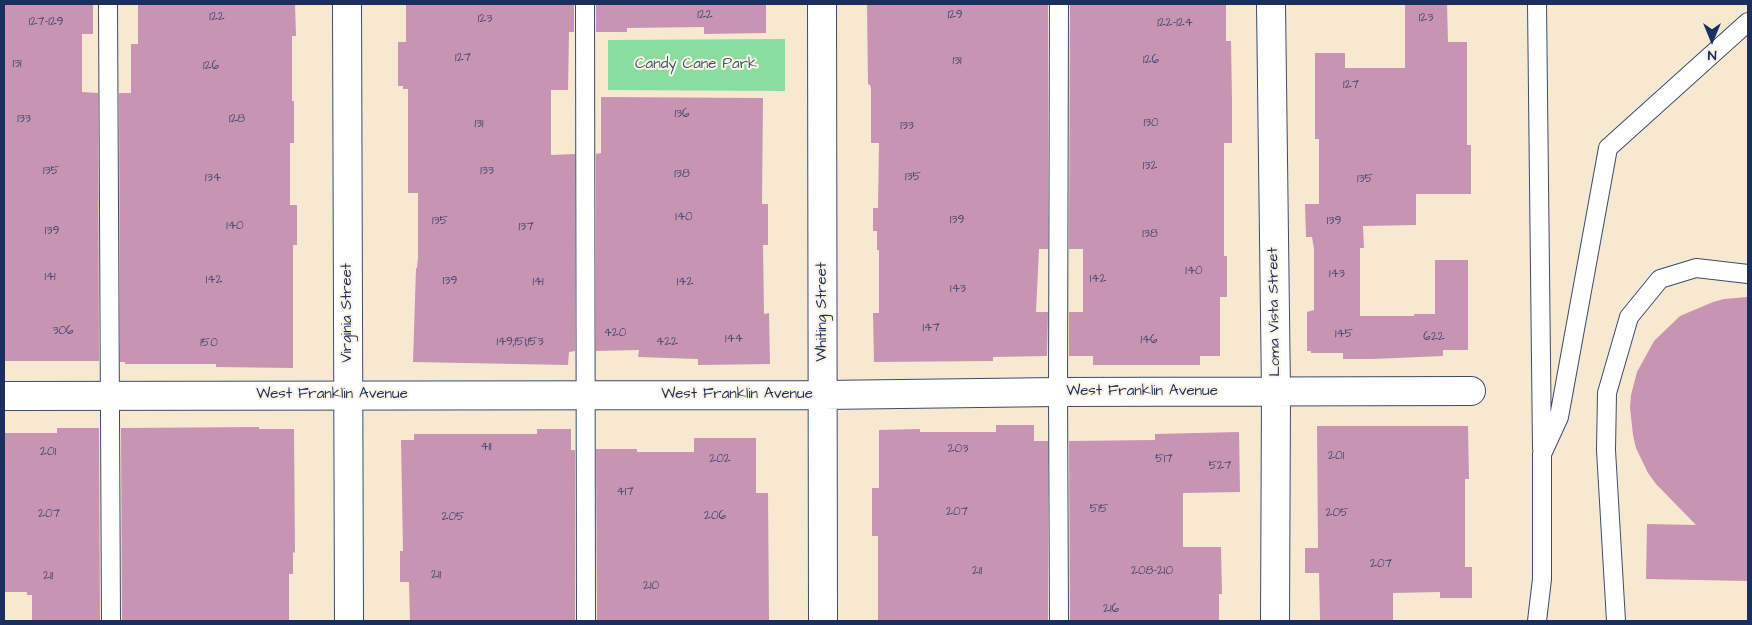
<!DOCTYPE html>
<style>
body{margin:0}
#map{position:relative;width:1752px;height:625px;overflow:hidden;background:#f7e9d1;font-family:"Architects Daughter",sans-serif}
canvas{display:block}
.frame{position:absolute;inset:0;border:5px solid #1b2f5e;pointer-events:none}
.north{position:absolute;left:1687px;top:15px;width:50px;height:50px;-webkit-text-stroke:4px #fcf5e5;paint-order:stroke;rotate:180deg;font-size:14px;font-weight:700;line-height:20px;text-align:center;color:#1b2f5e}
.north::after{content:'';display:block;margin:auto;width:18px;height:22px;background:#1b2f5e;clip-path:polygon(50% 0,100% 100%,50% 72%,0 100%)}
</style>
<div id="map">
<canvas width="1752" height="625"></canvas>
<div class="frame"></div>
<div class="north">N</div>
</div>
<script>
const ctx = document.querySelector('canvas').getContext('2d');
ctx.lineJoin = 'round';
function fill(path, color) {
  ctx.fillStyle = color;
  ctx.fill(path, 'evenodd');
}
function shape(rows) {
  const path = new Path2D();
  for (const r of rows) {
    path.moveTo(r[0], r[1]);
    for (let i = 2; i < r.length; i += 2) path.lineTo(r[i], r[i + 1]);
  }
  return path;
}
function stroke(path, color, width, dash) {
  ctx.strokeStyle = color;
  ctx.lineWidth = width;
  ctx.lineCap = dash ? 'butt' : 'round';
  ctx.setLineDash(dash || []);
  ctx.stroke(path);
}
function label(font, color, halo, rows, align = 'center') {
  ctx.font = font + ' "Architects Daughter",sans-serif';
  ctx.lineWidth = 4;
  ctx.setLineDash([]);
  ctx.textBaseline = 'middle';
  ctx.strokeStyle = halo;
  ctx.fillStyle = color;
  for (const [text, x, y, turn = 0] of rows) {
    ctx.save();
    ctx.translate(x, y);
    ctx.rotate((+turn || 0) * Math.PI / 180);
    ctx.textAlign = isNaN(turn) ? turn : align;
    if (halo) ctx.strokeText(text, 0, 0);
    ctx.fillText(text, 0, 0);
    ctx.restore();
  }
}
fill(shape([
 [785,39,785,91,608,90,608,40]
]), '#89dd9f');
fill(shape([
 [4,4,93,4,93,34,82,34,82,92,98,93,99,361,4,361],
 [138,4,295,4,296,36,292,36,292,101,294,101,294,143,290,143,290,205,297,205,297,245,293,245,293,368,216,367,216,364,125,364,125,362,120,362,119,93,131,93,131,44,138,44],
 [406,4,574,4,574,32,569,32,568,90,551,90,551,155,575,154,575,351,569,352,568,365,413,362,416,268,417,268,418,257,418,193,408,193,408,89,403,89,403,86,398,86,398,42,406,42],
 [596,4,766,4,766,33,704,34,704,27,627,28,627,32,596,32],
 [867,4,1048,4,1048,249,1039,249,1036,312,1048,312,1047,356,993,357,993,361,874,362,873,313,879,313,879,250,877,250,877,231,873,231,873,208,878,208,879,143,871,143,871,88,870,85,868,84],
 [1070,4,1226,4,1226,41,1231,41,1232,101,1232,143,1224,143,1224,256,1227,256,1227,297,1220,297,1220,356,1200,356,1200,365,1093,365,1093,356,1069,356,1069,312,1083,312,1083,249,1069,249],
 [1405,4,1447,4,1448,42,1467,42,1467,145,1471,145,1471,194,1416,194,1416,225,1363,226,1364,248,1360,248,1360,316,1414,316,1414,314,1435,314,1435,260,1468,260,1468,350,1443,350,1443,356,1372,359,1343,359,1343,353,1311,353,1311,351,1307,351,1307,312,1314,310,1314,249,1312,237,1306,237,1305,204,1319,204,1319,139,1315,139,1315,53,1345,53,1345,68,1405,68],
 [601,97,763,98,762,204,768,204,768,245,763,245,764,314,769,313,770,364,698,365,698,359,638,357,639,350,596,351,596,154,601,153],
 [1748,297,1748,581,1646,579,1647,524,1696,525,1656,484,1648,473,1636,448,1633,435,1630,408,1631,395,1637,372,1654,341,1680,316,1713,302,1724,299],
 [996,425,1034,425,1034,441,1048,441,1048,621,878,621,878,536,872,536,872,488,879,488,879,430,920,429,920,432,996,432],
 [1317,426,1468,426,1469,479,1465,479,1465,567,1472,567,1472,598,1440,598,1440,592,1393,593,1393,621,1320,621,1319,573,1305,573,1305,548,1318,548],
 [259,427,259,429,294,429,295,553,293,552,293,574,289,574,289,621,122,621,121,428],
 [57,428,99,428,100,621,32,621,32,595,27,595,27,592,4,592,4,433,57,433],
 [537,429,571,429,571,450,575,450,575,621,410,621,409,582,400,582,400,551,403,551,401,440,414,440,414,434,537,434],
 [1239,432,1240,492,1183,493,1183,547,1221,547,1222,594,1219,594,1219,621,1070,621,1069,441,1155,440,1155,434],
 [694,438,756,438,756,493,768,493,769,621,597,621,596,449,637,449,637,452,694,452]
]), '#c794b1');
const lane = shape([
 [108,4,111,621],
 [585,4,586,621],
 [1537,4,1542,449],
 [1059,621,1058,392,1059,4],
 [1537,621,1542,579,1542,454,1559,417,1608,148,1748,22],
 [1616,621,1606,450,1607,393,1629,317,1660,279,1696,268,1748,274]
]);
const street = shape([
 [822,4,823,621],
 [1271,4,1276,392,1275,621],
 [4,396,823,395,1058,392,1471,391]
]);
const secondary = shape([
 [347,4,349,621]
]);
stroke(lane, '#3c4b6f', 20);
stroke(street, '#3c4b6f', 30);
stroke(secondary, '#3c4b6f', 30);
stroke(lane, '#fff', 18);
stroke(street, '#fff', 28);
stroke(secondary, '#fff', 28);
label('12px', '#464873', null, [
 ["122",705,15],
 ["129",955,15],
 ["122",217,17],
 ["123",1426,18],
 ["123",485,19],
 ["127-129",46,22],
 ["122-124",1175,23],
 ["127",463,58],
 ["126",1151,60],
 ["131",957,61],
 ["131",17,64],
 ["126",211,66],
 ["127",1351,85],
 ["136",682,114],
 ["133",24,119],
 ["128",237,119],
 ["130",1151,123],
 ["131",479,124],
 ["133",907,126],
 ["132",1150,166],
 ["135",51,171],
 ["133",487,171],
 ["138",682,174],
 ["135",913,177],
 ["134",213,178],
 ["135",1365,179],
 ["140",684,217],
 ["139",957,220],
 ["135",440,221],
 ["139",1334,221],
 ["140",235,226],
 ["137",526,227],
 ["139",52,231],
 ["138",1150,234],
 ["140",1194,271],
 ["143",1337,274],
 ["141",50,277],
 ["142",1098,279],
 ["142",214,280],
 ["139",450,281],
 ["141",538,282],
 ["142",685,282],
 ["143",958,289],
 ["147",931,328],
 ["306",63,331],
 ["420",615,333],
 ["145",1344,334],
 ["622",1434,337],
 ["144",734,339],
 ["146",1149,340],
 ["149;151;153",520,342],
 ["422",667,342],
 ["150",209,343],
 ["411",486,447],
 ["203",958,449],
 ["201",48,452],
 ["201",1336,456],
 ["202",720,459],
 ["517",1164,459],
 ["527",1220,466],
 ["417",625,492],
 ["515",1099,509],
 ["207",957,512],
 ["205",1337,513],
 ["207",49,514],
 ["206",715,516],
 ["205",453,517],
 ["207",1381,564],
 ["211",977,571],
 ["208-210",1152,571],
 ["211",436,575],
 ["211",48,576],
 ["210",651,586],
 ["216",1111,609]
]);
label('15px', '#365a6e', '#fcf5e5', [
 ["Candy Cane Park",696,65]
]);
label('15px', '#1b2f5e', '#fcf5e5', [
 ["Whiting Street",823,312,-90],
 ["Loma Vista Street",1275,312,-91],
 ["Virginia Street",348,313,-90],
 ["West Franklin Avenue",1142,392],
 ["West Franklin Avenue",332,395],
 ["West Franklin Avenue",737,395]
]);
</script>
